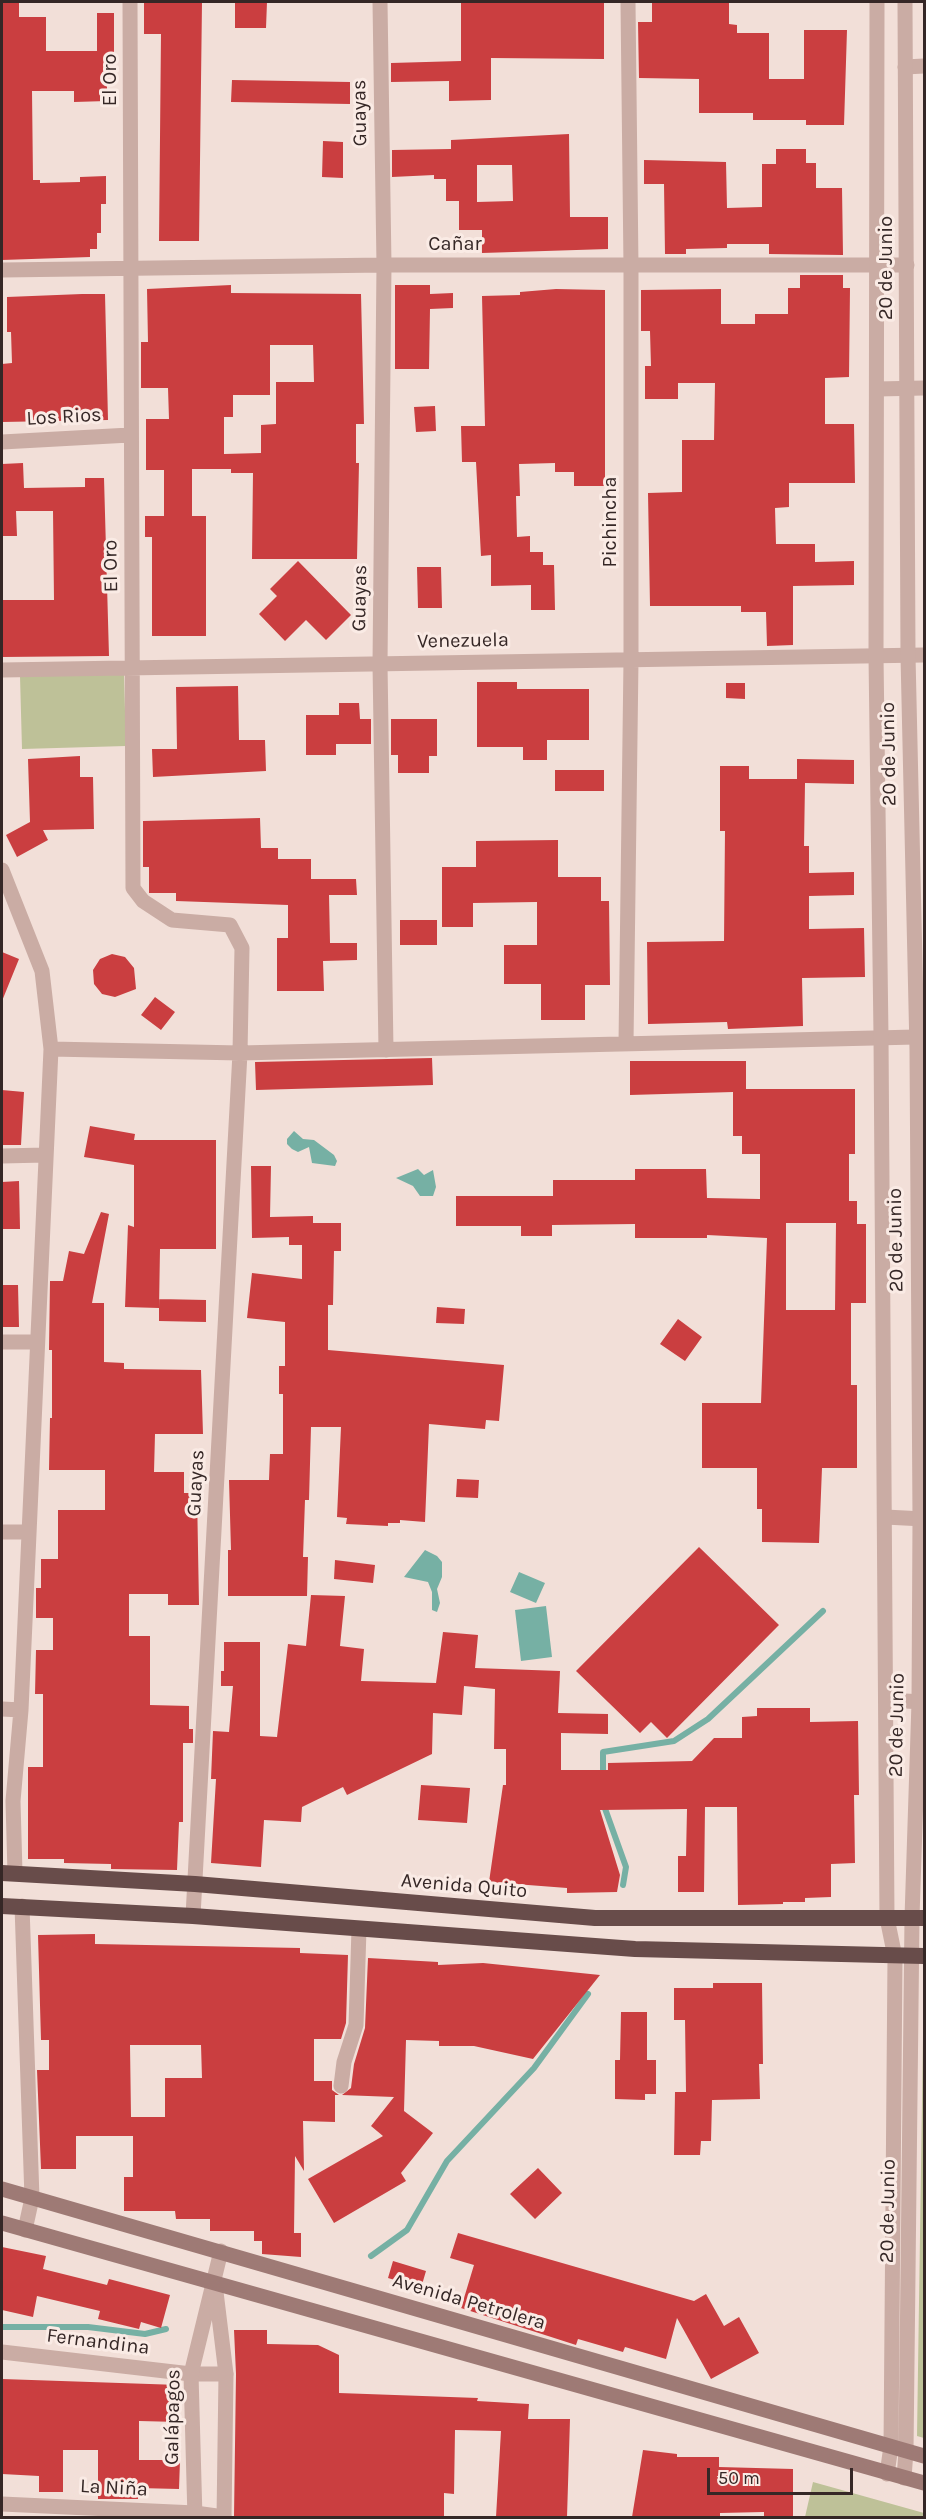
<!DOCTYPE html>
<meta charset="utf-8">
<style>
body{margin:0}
#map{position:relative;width:926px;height:2519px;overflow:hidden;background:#f2dfd8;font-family:Karla,sans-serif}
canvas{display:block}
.frame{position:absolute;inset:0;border:3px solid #352726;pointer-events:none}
.scale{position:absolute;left:707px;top:2468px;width:146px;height:27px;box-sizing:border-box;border:3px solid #352726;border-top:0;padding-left:8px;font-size:18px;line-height:21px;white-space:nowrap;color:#352726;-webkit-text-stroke:4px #faebe5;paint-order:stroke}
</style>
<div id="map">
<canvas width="926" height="2519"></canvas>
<div class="frame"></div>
<div class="scale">50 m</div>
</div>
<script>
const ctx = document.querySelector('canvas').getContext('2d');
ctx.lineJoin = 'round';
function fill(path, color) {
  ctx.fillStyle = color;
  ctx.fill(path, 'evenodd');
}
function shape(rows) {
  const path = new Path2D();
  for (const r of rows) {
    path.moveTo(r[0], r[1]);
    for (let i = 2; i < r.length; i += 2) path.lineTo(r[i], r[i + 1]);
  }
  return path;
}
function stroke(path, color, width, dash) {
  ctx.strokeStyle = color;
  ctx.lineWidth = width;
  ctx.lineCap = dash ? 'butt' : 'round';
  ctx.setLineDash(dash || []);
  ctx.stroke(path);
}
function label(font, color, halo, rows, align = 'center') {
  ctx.font = font + ' Karla,sans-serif';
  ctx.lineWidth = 6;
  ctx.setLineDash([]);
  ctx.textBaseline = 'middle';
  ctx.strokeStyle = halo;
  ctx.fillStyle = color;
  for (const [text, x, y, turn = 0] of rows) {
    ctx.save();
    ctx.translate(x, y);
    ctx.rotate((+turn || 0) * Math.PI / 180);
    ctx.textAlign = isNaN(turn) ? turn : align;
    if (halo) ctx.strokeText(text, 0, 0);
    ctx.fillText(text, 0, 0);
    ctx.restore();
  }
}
fill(shape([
 [124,674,126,746,22,749,20,676],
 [924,1968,924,2438,917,2436],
 [813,2482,924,2513,924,2517,805,2517]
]), '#bec198');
fill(shape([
 [294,1131,303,1139,314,1140,334,1155,337,1161,335,1166,312,1163,309,1147,298,1152,292,1149,287,1144,287,1139],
 [418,1169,424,1175,433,1170,436,1187,433,1196,420,1196,413,1186,396,1178],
 [425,1550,437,1556,442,1562,442,1577,437,1589,440,1603,437,1612,432,1610,432,1592,428,1582,404,1577],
 [519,1572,545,1583,536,1603,510,1592],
 [546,1606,552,1657,521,1661,515,1610]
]), '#76b0a4');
stroke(shape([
 [603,1778,603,1752,674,1741,708,1719,823,1611],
 [603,1803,626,1867,623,1885],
 [371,2256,407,2230,447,2161,534,2068,588,1994],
 [2,2327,88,2327,145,2334,166,2329]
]), '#76b0a4', 6);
fill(shape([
 [2,2,19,2,19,17,46,17,46,51,97,51,97,13,114,13,114,57,107,57,107,101,74,102,74,91,32,91,33,180,40,180,40,183,80,182,80,177,106,176,106,204,101,204,101,233,97,233,97,249,90,249,90,257,2,260],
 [144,2,202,2,199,241,159,241,161,34,144,34],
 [235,2,267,2,266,28,235,28],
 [461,2,604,2,604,59,491,58,491,100,449,101,449,81,391,82,391,63,461,61],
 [652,2,729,2,729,24,737,25,737,33,769,33,769,79,804,79,804,30,847,30,844,125,806,125,806,120,753,120,753,113,699,113,699,79,639,78,638,22,652,22],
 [232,80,350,82,350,104,231,102],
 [569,134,570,217,608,217,608,249,482,253,482,230,459,230,459,201,446,201,446,179,434,179,434,175,392,177,392,150,451,149,451,140],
 [477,165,512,165,513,201,477,202],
 [323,141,343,142,343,178,322,177],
 [776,149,806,149,806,163,816,163,816,188,842,188,843,255,769,254,769,244,727,244,727,248,686,249,686,254,665,254,664,184,644,184,644,160,726,162,727,208,762,207,762,164,776,164],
 [800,275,843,275,843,288,850,288,849,377,825,378,825,424,854,424,855,483,789,483,789,507,775,508,776,544,815,544,815,562,854,561,854,585,793,586,793,645,767,646,766,612,741,612,741,606,650,606,648,493,682,492,682,440,714,440,715,383,678,383,678,399,645,399,645,366,651,366,650,331,641,331,641,290,721,289,721,324,755,324,755,314,788,314,788,288,800,288],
 [231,285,231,293,361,294,364,424,356,424,356,463,359,463,357,559,252,559,253,473,231,473,231,469,192,469,192,516,206,516,206,636,152,636,152,537,145,537,145,516,164,516,164,470,146,470,146,419,169,419,168,388,141,388,141,342,148,342,147,289],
 [270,345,313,345,314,382,276,382,276,424,261,425,261,453,224,454,224,417,233,417,233,395,270,395],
 [395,285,430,285,430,294,453,293,453,308,430,309,429,369,395,369],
 [556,289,605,290,605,486,574,486,574,472,555,472,555,463,519,464,520,496,516,496,517,537,530,536,530,552,543,552,543,565,554,565,555,610,531,610,531,585,491,586,491,555,481,556,476,462,462,462,461,426,485,426,482,296,520,295,520,292],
 [82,294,105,294,108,420,2,422,2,364,12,363,11,332,7,332,7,297],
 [435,406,436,431,416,432,414,407],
 [23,463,24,488,85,487,85,478,104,478,109,656,2,657,2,600,54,600,53,511,16,511,17,536,2,536,2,464],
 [298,561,351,615,326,640,306,620,285,641,259,614,277,596,270,589],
 [417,567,441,567,442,608,418,608],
 [477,682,517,682,517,689,589,689,589,740,547,740,547,760,523,760,523,747,477,747],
 [726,683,745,683,745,699,726,698],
 [238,686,239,740,265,740,266,771,153,777,152,749,177,749,176,687],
 [339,703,359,703,360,719,371,719,371,744,336,744,336,755,306,755,306,715,339,715],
 [391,719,437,719,437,756,429,756,429,773,398,773,398,755,391,755],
 [80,756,80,777,93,777,94,829,43,830,48,840,17,857,6,835,30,822,28,759],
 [797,759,854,760,854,784,805,783,804,846,809,846,809,873,854,872,854,895,809,896,809,929,864,928,865,977,802,978,803,1026,728,1029,727,1022,648,1024,647,942,724,941,725,831,720,831,720,766,749,766,749,779,797,779],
 [555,770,604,770,604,791,555,791],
 [260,818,261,848,278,848,278,859,311,859,311,879,356,879,357,895,329,895,330,943,357,943,357,960,323,961,324,991,277,991,277,938,288,938,288,905,176,901,176,893,149,893,149,867,143,867,143,821],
 [558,840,558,877,601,877,601,901,609,901,610,985,585,985,585,1020,541,1020,541,984,504,984,504,945,537,945,537,902,473,903,473,927,442,927,442,867,476,867,476,841],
 [400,920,437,920,437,945,400,945],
 [2,952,19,959,2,1001],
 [112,954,125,957,134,968,136,989,115,997,102,994,94,984,93,970,100,959],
 [155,997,175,1012,161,1030,141,1015],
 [432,1058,433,1085,256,1090,255,1062],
 [630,1061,746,1061,746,1089,855,1089,855,1154,849,1154,849,1201,857,1201,857,1224,866,1224,866,1303,851,1303,851,1385,857,1385,857,1468,822,1468,819,1543,762,1542,762,1509,757,1509,757,1468,702,1468,702,1403,761,1403,767,1238,707,1235,707,1238,635,1238,635,1224,552,1225,552,1236,521,1236,521,1226,456,1226,456,1196,553,1196,553,1180,635,1180,635,1169,706,1169,707,1198,760,1199,760,1154,742,1154,742,1136,733,1136,733,1092,630,1095],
 [786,1223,836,1223,835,1310,786,1310],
 [2,1090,24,1092,21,1145,2,1145],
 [90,1126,135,1134,134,1140,216,1140,216,1249,160,1249,159,1308,125,1307,128,1225,134,1227,134,1165,84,1157],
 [251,1166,271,1166,270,1217,313,1216,313,1223,341,1223,341,1251,334,1251,333,1305,328,1305,328,1350,504,1365,499,1421,486,1420,485,1429,429,1424,425,1522,400,1520,400,1523,388,1523,388,1526,346,1524,347,1518,337,1517,341,1427,311,1427,309,1500,305,1500,303,1557,308,1557,307,1596,228,1596,228,1550,231,1550,229,1480,269,1480,270,1454,283,1454,283,1394,279,1394,279,1366,285,1366,285,1322,247,1318,252,1273,302,1279,302,1245,289,1245,289,1237,252,1238],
 [19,1181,20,1229,2,1229,2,1182],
 [101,1212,109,1214,92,1303,104,1303,104,1362,124,1363,124,1369,201,1370,203,1434,155,1434,154,1472,184,1472,184,1493,197,1493,199,1605,168,1605,168,1594,129,1594,129,1636,150,1636,150,1705,189,1706,189,1729,193,1729,193,1743,183,1743,183,1822,179,1822,177,1870,111,1869,111,1864,64,1863,64,1859,28,1859,28,1767,43,1767,43,1694,35,1694,36,1650,53,1650,53,1618,36,1618,36,1588,41,1588,41,1559,58,1559,58,1510,105,1510,105,1470,49,1470,50,1418,52,1418,52,1350,49,1350,50,1281,63,1281,69,1251,84,1254],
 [2,1285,18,1285,19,1327,2,1327],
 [159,1299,206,1300,206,1322,159,1321],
 [437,1307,465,1309,464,1324,436,1323],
 [678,1319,702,1337,685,1361,660,1344],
 [457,1479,479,1480,478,1498,456,1497],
 [699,1547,779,1625,667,1738,651,1722,640,1733,576,1671],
 [335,1560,375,1565,373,1583,334,1579],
 [311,1595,345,1596,340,1646,364,1649,361,1681,436,1683,443,1632,478,1635,475,1668,560,1671,558,1713,608,1714,608,1734,561,1733,561,1770,608,1770,608,1763,692,1761,714,1738,742,1738,742,1717,757,1716,757,1708,810,1708,810,1722,858,1721,859,1795,854,1795,855,1863,831,1864,831,1897,805,1898,805,1902,783,1902,783,1904,738,1905,737,1807,705,1807,704,1892,678,1892,678,1856,686,1856,687,1809,600,1810,620,1875,617,1892,567,1893,567,1888,489,1882,503,1785,506,1785,506,1749,494,1749,495,1689,464,1686,462,1715,433,1713,432,1754,347,1795,343,1787,302,1807,301,1822,264,1820,261,1867,211,1863,216,1779,211,1779,213,1731,229,1732,233,1686,221,1686,221,1671,224,1671,224,1642,260,1642,260,1736,277,1737,288,1644,306,1646],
 [421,1785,470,1788,467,1823,418,1820],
 [95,1934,95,1944,300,1948,300,1953,348,1955,346,2023,341,2039,314,2039,314,2081,332,2081,332,2090,339,2095,335,2095,335,2122,303,2121,304,2171,295,2156,294,2233,301,2233,301,2257,262,2254,262,2241,254,2241,254,2231,210,2231,210,2219,176,2219,175,2211,124,2211,124,2177,133,2177,133,2136,76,2136,76,2169,41,2169,37,2070,49,2070,49,2040,41,2040,38,1935],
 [130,2045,201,2045,202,2078,165,2078,165,2117,131,2117],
 [368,1958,438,1962,438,1965,483,1963,600,1975,533,2059,474,2046,439,2046,439,2041,406,2040,404,2111,433,2133,401,2173,406,2181,334,2223,308,2179,383,2136,371,2126,394,2097,342,2095,351,2088,354,2064,365,2028],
 [713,1983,762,1983,763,2064,759,2064,760,2099,712,2100,711,2141,701,2141,700,2155,674,2155,675,2092,686,2092,685,2020,674,2020,674,1988,713,1988],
 [621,2012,647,2012,647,2060,656,2060,656,2094,645,2094,645,2100,615,2099,615,2060,620,2060],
 [538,2168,562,2193,535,2219,510,2194],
 [458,2233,694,2301,706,2294,724,2326,739,2317,759,2353,711,2379,677,2318,666,2359,625,2347,623,2352,578,2339,576,2345,461,2308,474,2265,450,2258],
 [2,2247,46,2256,43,2269,107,2285,109,2279,170,2295,161,2328,141,2322,139,2329,98,2319,100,2311,37,2296,33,2317,2,2310],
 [393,2261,426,2271,421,2288,388,2278],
 [234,2330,267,2330,267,2344,318,2345,339,2355,339,2393,478,2398,477,2401,529,2404,528,2419,570,2419,567,2517,496,2517,501,2431,455,2430,454,2494,444,2493,444,2517,234,2517,236,2374],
 [2,2379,179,2385,179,2422,139,2421,139,2460,180,2460,179,2489,138,2488,138,2499,98,2499,98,2450,63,2450,63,2492,39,2492,39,2476,2,2474],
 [643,2450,677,2454,677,2457,719,2457,719,2467,793,2469,793,2517,764,2517,764,2512,720,2513,720,2517,632,2517]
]), '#ca3e40');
stroke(shape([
 [130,2,133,888,143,901,172,920,230,925,242,948,240,1053,193,1916],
 [380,2,384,265,380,664,386,1050],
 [905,67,924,66],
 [2,270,384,265,907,265],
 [877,389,924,388],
 [2,442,130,435],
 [2,670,924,655],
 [2,870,42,971,51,1049,21,1710,13,1801,15,1873],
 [626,1043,631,660,631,267,628,2],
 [51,1049,240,1053,916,1037],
 [2,1156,45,1155],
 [2,1342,36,1342],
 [885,1517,924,1519],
 [2,1532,27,1532],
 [886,1700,924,1702],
 [2,1709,21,1710],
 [22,1906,32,2198,25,2230],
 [341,2086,344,2062,356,2025,359,1929],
 [2,2352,191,2374,226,2374],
 [2,2504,195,2513,224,2517]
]), '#caaca4', 15);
stroke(shape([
 [877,2,876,656,881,1036,887,1918,895,1957,891,2446,887,2474],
 [216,2292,226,2374,224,2518],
 [904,2478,906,2451,912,1918,919,1702,920,1519,917,1050,908,656,905,2],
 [195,2518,191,2374,221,2251]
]), '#caaca4', 15);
stroke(shape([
 [2,2189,924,2456],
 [2,2223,924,2483]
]), '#9e7a75', 15);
stroke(shape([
 [2,1873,195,1884,595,1918,924,1918],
 [2,1906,193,1916,635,1949,924,1956]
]), '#684c4a', 16);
label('20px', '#352726', '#faebe5', [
 ["El Oro",110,80,-90],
 ["Guayas",360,113,-91],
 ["Cañar",455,244],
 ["20 de Junio",886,268,-90],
 ["Los Rios",64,417,-3],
 ["Pichincha",610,522,-90],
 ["El Oro",111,566,-91],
 ["Guayas",360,598,-89],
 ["Venezuela",463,641,-1],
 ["20 de Junio",889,754,-91],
 ["20 de Junio",896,1240,-91],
 ["Guayas",196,1483,-87],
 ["20 de Junio",897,1725,-89],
 ["Avenida Quito",464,1886,5],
 ["20 de Junio",888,2211,-89],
 ["Avenida Petrolera",469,2302,16],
 ["Fernandina",98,2342,7],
 ["Galápagos",173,2417,-89],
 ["La Niña",114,2488,3]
]);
</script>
